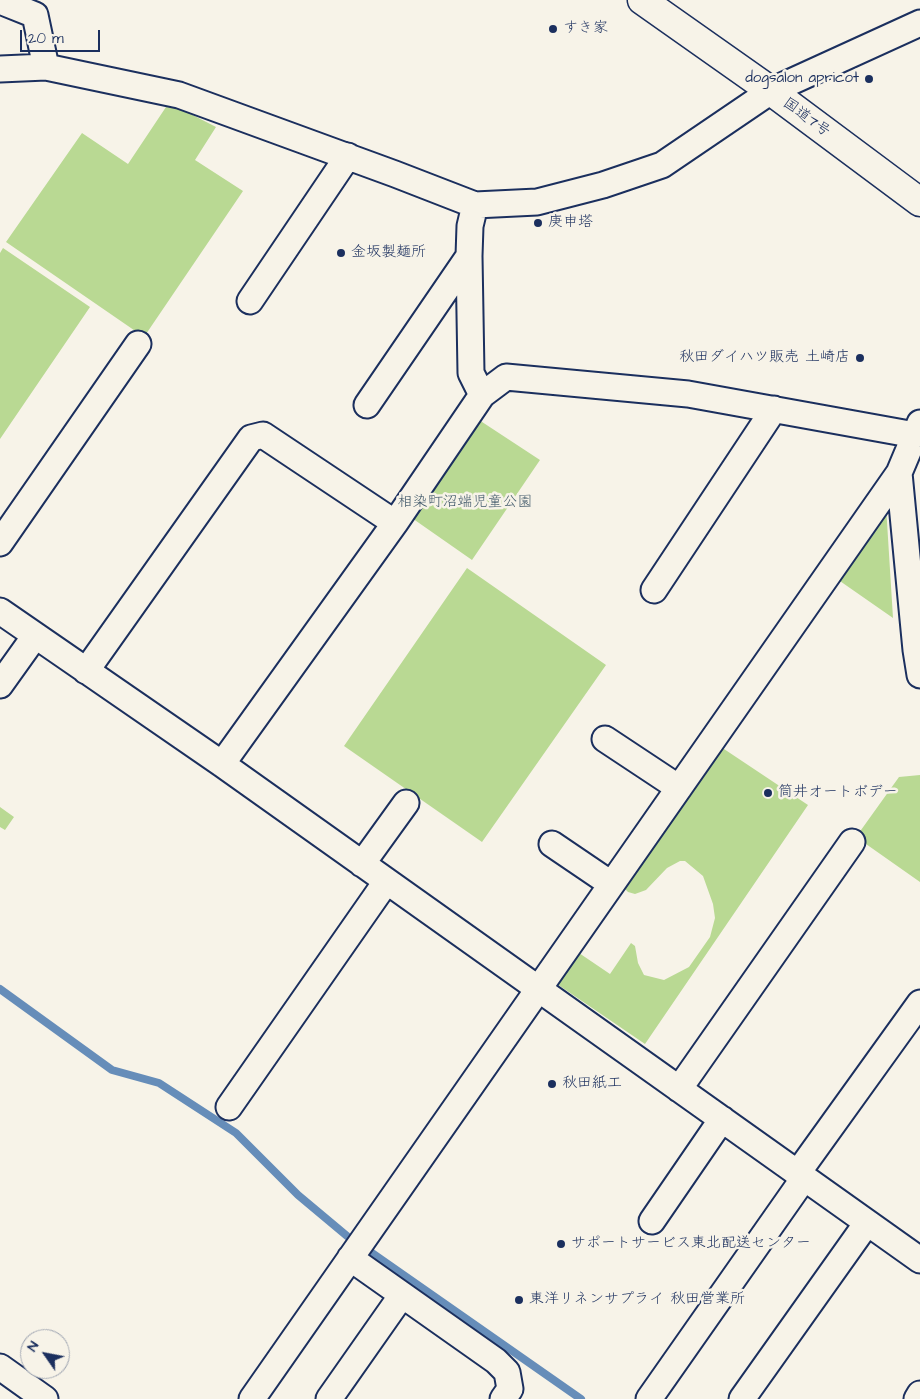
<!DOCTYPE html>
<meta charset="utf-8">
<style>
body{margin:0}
#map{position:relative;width:920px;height:1399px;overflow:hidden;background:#f7f3e8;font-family:"Architects Daughter",sans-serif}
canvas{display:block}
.north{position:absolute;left:20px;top:1329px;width:50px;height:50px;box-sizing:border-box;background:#f7f3e8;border:1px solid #9fa5b1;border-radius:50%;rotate:303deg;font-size:14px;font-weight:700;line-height:20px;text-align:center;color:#1b2f5e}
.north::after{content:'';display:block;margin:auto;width:18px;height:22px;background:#1b2f5e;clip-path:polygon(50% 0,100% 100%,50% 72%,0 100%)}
.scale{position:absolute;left:20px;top:30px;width:80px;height:22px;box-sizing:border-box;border:2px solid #1b2f5e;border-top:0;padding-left:6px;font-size:15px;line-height:18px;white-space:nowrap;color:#1b2f5e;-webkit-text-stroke:4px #f7f3e8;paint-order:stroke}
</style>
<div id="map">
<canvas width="920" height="1399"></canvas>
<div class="north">N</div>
<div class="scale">20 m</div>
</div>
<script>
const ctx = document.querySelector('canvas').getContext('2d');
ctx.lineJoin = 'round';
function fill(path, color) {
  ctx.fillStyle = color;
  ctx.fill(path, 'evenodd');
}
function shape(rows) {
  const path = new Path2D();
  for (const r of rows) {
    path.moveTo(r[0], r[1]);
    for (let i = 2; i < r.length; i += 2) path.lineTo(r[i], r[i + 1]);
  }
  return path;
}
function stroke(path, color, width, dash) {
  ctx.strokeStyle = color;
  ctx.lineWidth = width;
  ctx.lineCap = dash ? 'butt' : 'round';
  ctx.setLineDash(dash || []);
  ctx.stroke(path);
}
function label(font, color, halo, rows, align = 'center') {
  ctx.font = font + ' "Architects Daughter","Klee One",sans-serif';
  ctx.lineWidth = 5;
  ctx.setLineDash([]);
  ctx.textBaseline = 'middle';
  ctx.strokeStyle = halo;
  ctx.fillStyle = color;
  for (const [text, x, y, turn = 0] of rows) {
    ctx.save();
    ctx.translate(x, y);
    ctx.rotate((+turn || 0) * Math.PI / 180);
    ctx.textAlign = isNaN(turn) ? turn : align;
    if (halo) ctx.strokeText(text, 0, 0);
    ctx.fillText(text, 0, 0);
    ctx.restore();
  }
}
fill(shape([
 [166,107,181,109,216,127,195,160,243,191,144,337,6,242,82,133,128,164],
 [3,248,90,307,0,439,0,253],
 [476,418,540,460,472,560,409,516],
 [886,506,893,618,837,579],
 [467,568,606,665,482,842,344,746],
 [718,745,808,805,645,1044,557,984,579,953,610,974,631,943,635,946,638,963,644,975,664,980,689,967,710,937,715,918,713,904,703,876,685,861,680,861,667,868,646,890,635,894,628,892,624,888],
 [920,775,920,882,856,837,899,777],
 [0,807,14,817,5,830,0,827]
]), '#b9d993');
stroke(shape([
 [0,989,112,1070,159,1083,236,1133,298,1195,347,1236],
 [372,1253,581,1399]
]), '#668db9', 8);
const street = shape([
 [0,1,35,15,46,67],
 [0,69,46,67,179,95,395,174,475,205,537,202,603,185,662,165,771,91,920,23],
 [475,205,470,226,469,256,471,373,482,395],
 [250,301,348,156],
 [367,405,469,256],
 [899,473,916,650,920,675],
 [0,543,138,344],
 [654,590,774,409],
 [0,611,222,764,920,1260],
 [86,671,251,438,263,435,395,523],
 [0,685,35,636],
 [605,739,679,788],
 [222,764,395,523,482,395,506,377,688,394,915,435],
 [552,844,611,884],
 [362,864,406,803],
 [679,1089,852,842],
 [229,1107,386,882],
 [797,1174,920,1003],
 [652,1221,722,1119],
 [350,1258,496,1361,507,1372,510,1389,503,1399],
 [0,1367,45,1399],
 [252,1399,899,473,920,423],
 [329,1399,402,1295],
 [649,1399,804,1178],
 [742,1399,867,1223],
 [917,1399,920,1394]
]);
const highway = shape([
 [642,0,771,91,920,202]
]);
stroke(street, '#1b2f5e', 29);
stroke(highway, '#1b2f5e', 31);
stroke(street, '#f7f3e8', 25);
stroke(highway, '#f7f3e8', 28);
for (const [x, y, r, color] of [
 [553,29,5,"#1b2f5e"],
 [869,79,5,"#1b2f5e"],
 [538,223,5,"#1b2f5e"],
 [341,253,5,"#1b2f5e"],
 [860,358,5,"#1b2f5e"],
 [768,793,5,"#1b2f5e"],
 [552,1084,5,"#1b2f5e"],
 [561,1244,5,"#1b2f5e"],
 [519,1300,5,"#1b2f5e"]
]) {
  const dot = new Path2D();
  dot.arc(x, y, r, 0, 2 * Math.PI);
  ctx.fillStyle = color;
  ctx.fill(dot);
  stroke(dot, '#f7f3e8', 2);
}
label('15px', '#1b2f5e', '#f7f3e8', [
 ["すき家",563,29],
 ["dogsalon apricot",859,79,"right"],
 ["庚申塔",548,223],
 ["金坂製麺所",351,253],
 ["秋田ダイハツ販売 土崎店",850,358,"right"],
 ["筒井オートボデー",778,793],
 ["秋田紙工",562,1084],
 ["サポートサービス東北配送センター",571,1244],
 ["東洋リネンサプライ 秋田営業所",529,1300]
], 'left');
label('15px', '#1b2f5e', '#f7f3e8', [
 ["国道7号",806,118,36]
]);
label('15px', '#425a6b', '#f7f3e8', [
 ["相染町沼端児童公園",465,503]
]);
</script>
